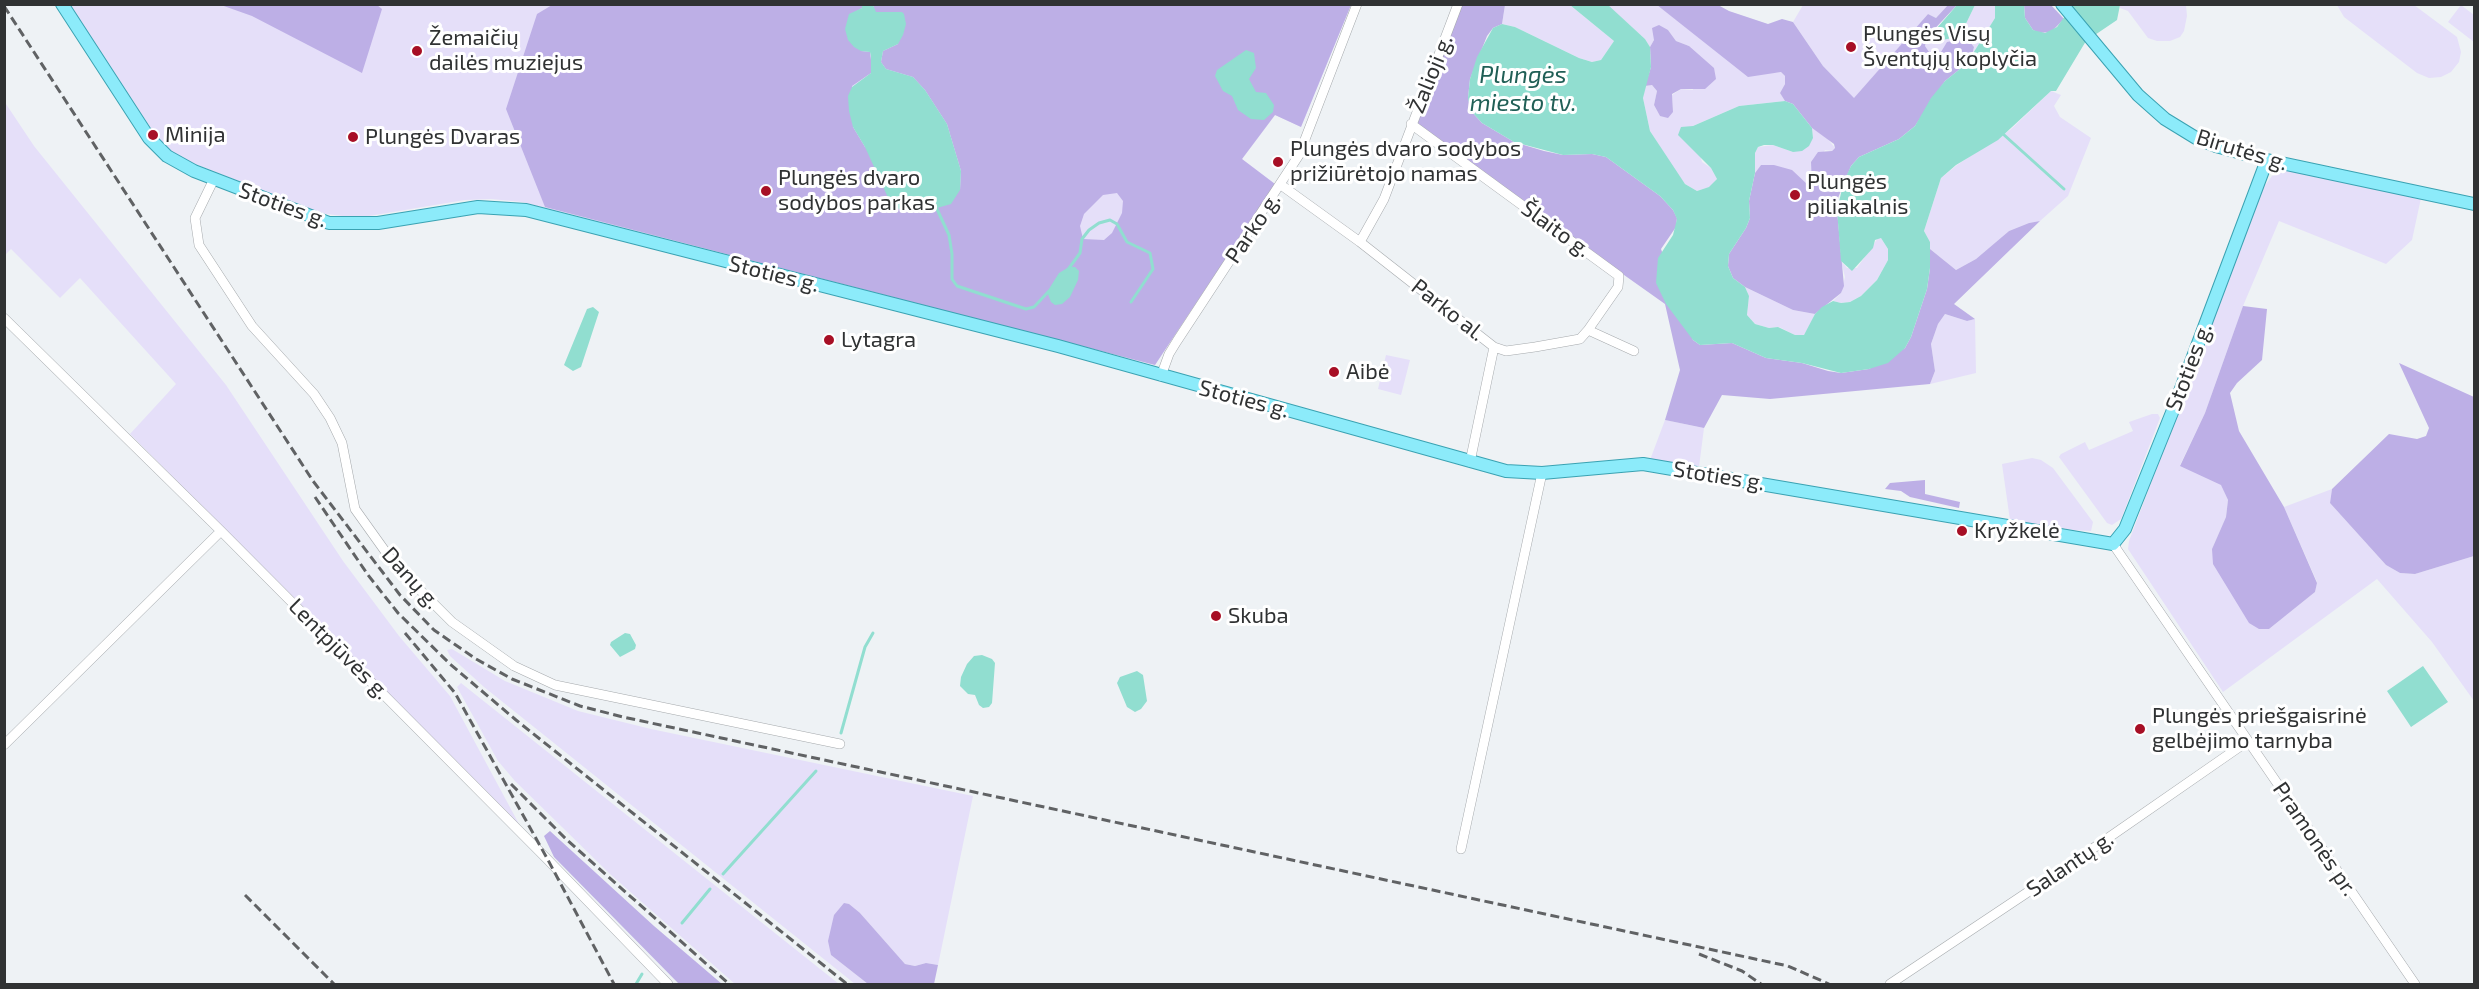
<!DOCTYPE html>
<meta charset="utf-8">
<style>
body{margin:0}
#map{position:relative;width:2479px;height:989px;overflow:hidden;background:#eef2f5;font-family:"Exo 2",sans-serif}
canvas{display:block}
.frame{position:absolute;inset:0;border:6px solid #303233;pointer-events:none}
</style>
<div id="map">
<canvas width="2479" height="989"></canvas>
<div class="frame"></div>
</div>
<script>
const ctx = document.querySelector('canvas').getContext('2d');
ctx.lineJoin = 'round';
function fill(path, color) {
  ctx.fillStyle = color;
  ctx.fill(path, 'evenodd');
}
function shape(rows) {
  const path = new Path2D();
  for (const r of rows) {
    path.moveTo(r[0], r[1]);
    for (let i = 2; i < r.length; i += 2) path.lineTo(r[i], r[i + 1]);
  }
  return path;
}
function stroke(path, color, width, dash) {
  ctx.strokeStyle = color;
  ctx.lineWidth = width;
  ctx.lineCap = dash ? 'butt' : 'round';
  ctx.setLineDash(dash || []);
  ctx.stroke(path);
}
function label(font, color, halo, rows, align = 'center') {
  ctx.font = font + ' "Exo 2",sans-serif';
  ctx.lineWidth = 6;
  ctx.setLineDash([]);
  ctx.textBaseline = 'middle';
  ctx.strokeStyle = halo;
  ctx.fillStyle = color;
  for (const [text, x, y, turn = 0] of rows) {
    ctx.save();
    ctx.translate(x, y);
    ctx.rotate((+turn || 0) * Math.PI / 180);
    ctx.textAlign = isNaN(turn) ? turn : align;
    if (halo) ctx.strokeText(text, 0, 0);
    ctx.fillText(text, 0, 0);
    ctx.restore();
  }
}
fill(shape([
 [70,5,1351,5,1301,127,1275,115,1242,159,1275,184,1155,365,522,202,491,199,465,200,369,216,350,217,319,213,175,156,156,136],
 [1505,5,1570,5,1614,41,1601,60,1592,62,1579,58,1515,27,1502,24],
 [1607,5,1657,5,1719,52,1770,73,1781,72,1785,76,1785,84,1780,93,1785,101,1739,106,1693,126,1702,162,1711,168,1717,179,1710,187,1697,191,1685,184,1675,171,1650,131,1643,98,1645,86,1652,85,1657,91,1654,105,1660,116,1673,112,1672,95,1681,89,1693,90,1689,46,1676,41,1668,30,1654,40,1650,47,1645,39],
 [1803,5,1948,5,1936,18,1928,14,1854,99,1823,66,1793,22],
 [1975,5,1995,5,1996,11,1995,18,1972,55,1974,47,1970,42,1958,40,1941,52,1929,52,1925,46,1927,37,1937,28,1937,38,1943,40,1960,36],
 [2120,5,2186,5,2187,16,2184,31,2180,37,2170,41,2157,41,2148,38,2128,11,2120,8],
 [2337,5,2414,5,2457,37,2461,52,2459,62,2451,72,2441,77,2429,78,2417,73,2344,17],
 [2461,5,2474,15,2474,42,2448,22],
 [2051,91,2061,95,2054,106,2060,117,2091,138,2068,196,2040,221,2029,223,2009,231,1976,259,1956,270,1930,249,1930,242,1924,231,1941,178,1957,165,2010,130],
 [4,101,34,146,226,385,343,561,399,636,450,696,519,824,130,434,176,384,80,278,60,298,11,249,5,255],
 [1812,128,1827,138,1835,148,1832,151,1825,150,1811,174,1812,185,1808,185,1761,165,1755,173,1755,153,1758,147,1773,145,1793,152,1813,138],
 [2288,169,2421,198,2412,240,2386,264,2279,221,2243,306,2205,413,2180,465,2221,484,2228,500,2226,517,2212,549,2269,629,2315,592,2317,582,2284,507,2332,489,2330,503,2386,565,2400,573,2415,574,2474,556,2474,701,2432,642,2377,579,2223,692,2128,549,2129,541,2263,188,2272,176],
 [1878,238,1881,238,1888,249,1888,260,1877,280,1861,296,1850,302,1841,303,1833,301,1841,293,1845,277,1841,261,1847,268,1857,268],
 [1745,287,1793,310,1815,314,1810,326,1804,335,1795,335,1779,327,1769,328,1755,324,1747,315,1749,296],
 [1945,314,1967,321,1975,319,1976,373,1930,384,1935,371,1931,344,1938,324],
 [1386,355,1410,360,1401,395,1378,389],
 [2152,414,2158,414,2160,418,2125,509,2121,519,2112,525,2107,523,2059,457,2061,454,2085,442,2089,450,2133,431,2129,422],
 [1665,420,1704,428,1699,467,1650,460],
 [2032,458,2041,460,2053,468,2093,522,2091,531,2073,530,2010,520,2002,464],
 [452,649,505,681,578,711,651,729,973,796,938,965,926,963,915,966,905,964,860,913,831,955,868,984,855,984,484,687,450,656,447,650],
 [461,683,707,879,839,984,735,984,610,874,515,781,498,761,457,687]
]), '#e5dff9');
fill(shape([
 [377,5,382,9,362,73,252,16,221,5],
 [552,5,862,5,862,8,855,12,861,51,870,52,872,68,871,73,852,86,853,127,865,147,960,190,961,171,947,124,925,90,913,77,886,69,881,62,883,51,898,44,902,12,875,12,873,5,1351,5,1301,127,1275,115,1242,159,1275,184,1155,365,545,207,506,109,537,14],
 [1117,193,1123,201,1122,213,1112,233,1104,240,1083,239,1080,226,1084,214,1103,195],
 [1459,5,1505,5,1502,24,1493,28,1487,36,1470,79,1468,98,1471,111,1482,123,1514,142,1544,151,1563,155,1592,154,1606,157,1660,196,1673,210,1677,218,1676,227,1661,249,1693,340,1700,345,1732,343,1766,358,1802,363,1828,371,1841,373,1869,369,1905,348,1911,337,1927,289,1930,268,1930,249,1956,270,1976,259,2009,231,2029,223,2040,221,1954,304,1975,319,1967,321,1945,314,1938,324,1931,344,1935,371,1930,384,1770,399,1722,395,1704,428,1665,420,1680,370,1665,304,1411,124],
 [1657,5,1718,5,1729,11,1768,24,1782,19,1793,22,1823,66,1854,98,1928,14,1936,18,1948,5,1957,5,1927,37,1925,46,1929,52,1941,52,1947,42,1958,40,1970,42,1974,47,1972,55,1965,65,1945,81,1915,126,1899,139,1859,157,1851,166,1838,198,1837,210,1844,286,1841,293,1815,314,1793,310,1745,287,1733,278,1728,266,1729,254,1746,228,1750,218,1749,201,1755,173,1761,165,1774,165,1792,170,1808,185,1812,185,1811,162,1818,152,1832,151,1835,148,1834,144,1812,128,1793,104,1785,101,1780,93,1785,84,1785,76,1781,72,1748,77],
 [2024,5,2051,5,2064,19,2051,32,2039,33,2033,30,2025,18],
 [1659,25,1668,30,1676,41,1689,46,1714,68,1716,79,1705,89,1681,89,1672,94,1673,112,1668,118,1660,116,1654,105,1657,91,1652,85,1645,86,1651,67,1650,47,1654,40,1652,28],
 [2243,306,2267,309,2262,360,2237,383,2230,393,2239,431,2284,507,2317,583,2315,592,2269,629,2259,629,2249,623,2213,564,2212,549,2226,517,2228,500,2221,485,2180,466,2205,413],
 [2399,363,2474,397,2474,556,2415,574,2400,573,2386,565,2330,503,2332,489,2389,434,2417,439,2426,436,2429,428],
 [1925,480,1925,494,1960,502,1959,508,1910,497,1901,491,1885,489,1890,483],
 [550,831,654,926,722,984,679,984,554,857,544,836],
 [844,903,849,904,860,913,905,964,915,966,926,963,938,965,934,984,868,984,831,955,828,941,834,915]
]), '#bdafe6');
fill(shape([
 [1607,4,1645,39,1650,47,1651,67,1643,98,1650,131,1685,184,1697,191,1709,187,1717,179,1711,168,1678,135,1681,127,1693,126,1739,106,1785,101,1793,104,1812,128,1813,138,1809,146,1802,151,1793,152,1773,145,1764,145,1758,147,1755,153,1755,173,1749,201,1750,218,1746,228,1729,254,1728,266,1733,278,1745,287,1749,296,1747,315,1755,324,1769,328,1778,327,1795,335,1804,335,1815,314,1822,307,1833,301,1841,303,1850,302,1861,296,1877,280,1888,260,1888,249,1881,238,1875,240,1873,248,1852,271,1841,261,1837,210,1844,181,1851,166,1859,157,1899,139,1915,126,1931,98,1945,81,1965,65,1972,55,1995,18,1995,5,2024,5,2025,18,2033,30,2045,33,2057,27,2073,5,2120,5,2117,20,2086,41,2056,91,2051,91,1998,140,1956,165,1941,178,1924,231,1930,242,1930,268,1927,289,1911,337,1905,348,1888,363,1869,369,1841,373,1802,363,1766,358,1732,343,1700,345,1693,340,1666,304,1656,283,1658,258,1673,235,1677,219,1673,210,1660,196,1606,157,1592,154,1563,155,1514,142,1482,123,1471,111,1468,98,1470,79,1477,57,1493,28,1502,24,1515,27,1579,58,1592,62,1601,60,1614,41,1570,5],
 [862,5,873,5,876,12,902,12,904,14,906,24,903,35,898,44,883,51,881,62,886,69,913,77,925,90,947,124,961,171,960,190,951,204,930,210,901,210,894,206,890,202,865,147,853,127,849,111,848,96,852,87,871,73,871,56,870,52,861,51,854,47,848,40,845,29,849,14,862,8],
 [1957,5,1975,5,1960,36,1943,40,1937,38,1937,28],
 [1246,50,1254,53,1256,68,1249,79,1256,92,1266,93,1274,105,1273,112,1264,120,1251,119,1238,110,1232,96,1223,91,1215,76,1217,70],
 [1069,267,1075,267,1079,271,1078,280,1070,297,1062,304,1055,305,1051,302,1047,292,1059,273],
 [593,307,599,312,581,367,573,371,564,365,587,309],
 [625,633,630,634,636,645,635,649,620,657,610,645,611,642],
 [982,655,992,659,995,663,992,703,989,707,983,708,979,705,975,695,968,694,960,686,961,677,967,664,974,656],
 [2423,666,2448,702,2411,727,2387,691],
 [1137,671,1143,675,1147,701,1141,709,1135,712,1127,707,1117,683,1120,677]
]), '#91ded0');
stroke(shape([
 [2003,134,2064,189],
 [936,207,949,235,952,254,952,279,957,286,1026,309,1034,307,1049,291],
 [1067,271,1080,253,1082,239,1089,230,1099,223,1110,220,1117,224,1127,242,1150,253,1153,269,1131,302],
 [841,733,865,647,873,633],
 [723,874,816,771],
 [682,923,710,889],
 [636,984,642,974]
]), '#91ded0', 3);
const minor = shape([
 [1411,124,1619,276,1618,287,1588,330],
 [214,179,195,218,199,245,252,326,314,394,330,418,342,443,355,509,395,565,452,622,514,666,555,685,840,744],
 [1281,185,1360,242,1494,347,1506,351,1535,347,1580,339,1588,330,1634,351],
 [1360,242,1384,199,1458,4],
 [4,318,221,531,548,860,668,984],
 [1161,376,1169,354,1177,341,1299,155,1357,4],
 [1470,462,1494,347],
 [2113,544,2415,984],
 [4,745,221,531],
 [1461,849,1542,473],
 [1890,984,2085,854,2248,741]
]);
const major = shape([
 [62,4,149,138,167,156,194,171,329,223,378,223,478,207,526,210,1058,346,1506,471,1542,473,1643,464,2113,544,2125,529,2173,410,2267,160],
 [2062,4,2138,95,2165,119,2196,138,2216,146,2267,160,2474,204]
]);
stroke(minor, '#a5a9ac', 10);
stroke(major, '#3aa2b2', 14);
stroke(minor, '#fff', 9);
stroke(major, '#8cebfa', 12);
stroke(shape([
 [4,6,313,481,400,595,434,630,476,659,512,679,580,706,623,717,1788,966,1829,984],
 [315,497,368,575,398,613,450,664,516,720,847,984],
 [405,633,455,693,548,860,614,984],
 [511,784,567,840,729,984],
 [245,895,334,984],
 [1699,954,1742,971,1761,984]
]), '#606264', 3, [9, 4.5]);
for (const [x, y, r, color] of [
 [1851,47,6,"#a70f25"],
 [417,51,6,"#a70f25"],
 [153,135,6,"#a70f25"],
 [353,137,6,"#a70f25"],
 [1278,162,6,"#a70f25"],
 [766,191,6,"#a70f25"],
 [1795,195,6,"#a70f25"],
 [829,340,6,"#a70f25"],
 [1334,372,6,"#a70f25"],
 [1962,531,6,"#a70f25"],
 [1216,616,6,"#a70f25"],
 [2140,729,6,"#a70f25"]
]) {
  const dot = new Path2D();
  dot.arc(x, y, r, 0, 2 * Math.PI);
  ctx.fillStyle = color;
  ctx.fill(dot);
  stroke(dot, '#fff', 2);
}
label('22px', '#303233', '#fff', [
 ["Plungės Visų",1863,34],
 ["Šventųjų koplyčia",1863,59],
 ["Žemaičių",429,38],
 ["dailės muziejus",429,63],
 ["Minija",165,135],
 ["Plungės Dvaras",365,137],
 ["Plungės dvaro sodybos",1290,149],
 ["prižiūrėtojo namas",1290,174],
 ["Plungės dvaro",778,178],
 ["sodybos parkas",778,203],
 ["Plungės",1807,182],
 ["piliakalnis",1807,207],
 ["Lytagra",841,340],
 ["Aibė",1346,372],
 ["Kryžkelė",1974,531],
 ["Skuba",1228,616],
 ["Plungės priešgaisrinė",2152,716],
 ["gelbėjimo tarnyba",2152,741]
], 'left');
label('22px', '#303233', '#fff', [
 ["Žalioji g.",1431,74,-68],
 ["Birutės g.",2242,150,17],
 ["Stoties g.",283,205,20],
 ["Parko g.",1253,228,-56],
 ["Šlaito g.",1556,229,36],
 ["Stoties g.",774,274,14],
 ["Parko al.",1448,310,38],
 ["Stoties g.",2189,367,-69],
 ["Stoties g.",1244,399,15],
 ["Stoties g.",1719,476,9],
 ["Danų g.",411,578,48],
 ["Lentpjūvės g.",339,649,45],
 ["Pramonės pr.",2315,839,56],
 ["Salantų g.",2070,864,-34]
]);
label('italic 24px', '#205f56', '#fff', [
 ["Plungės",1523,75],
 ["miesto tv.",1523,103]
]);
</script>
